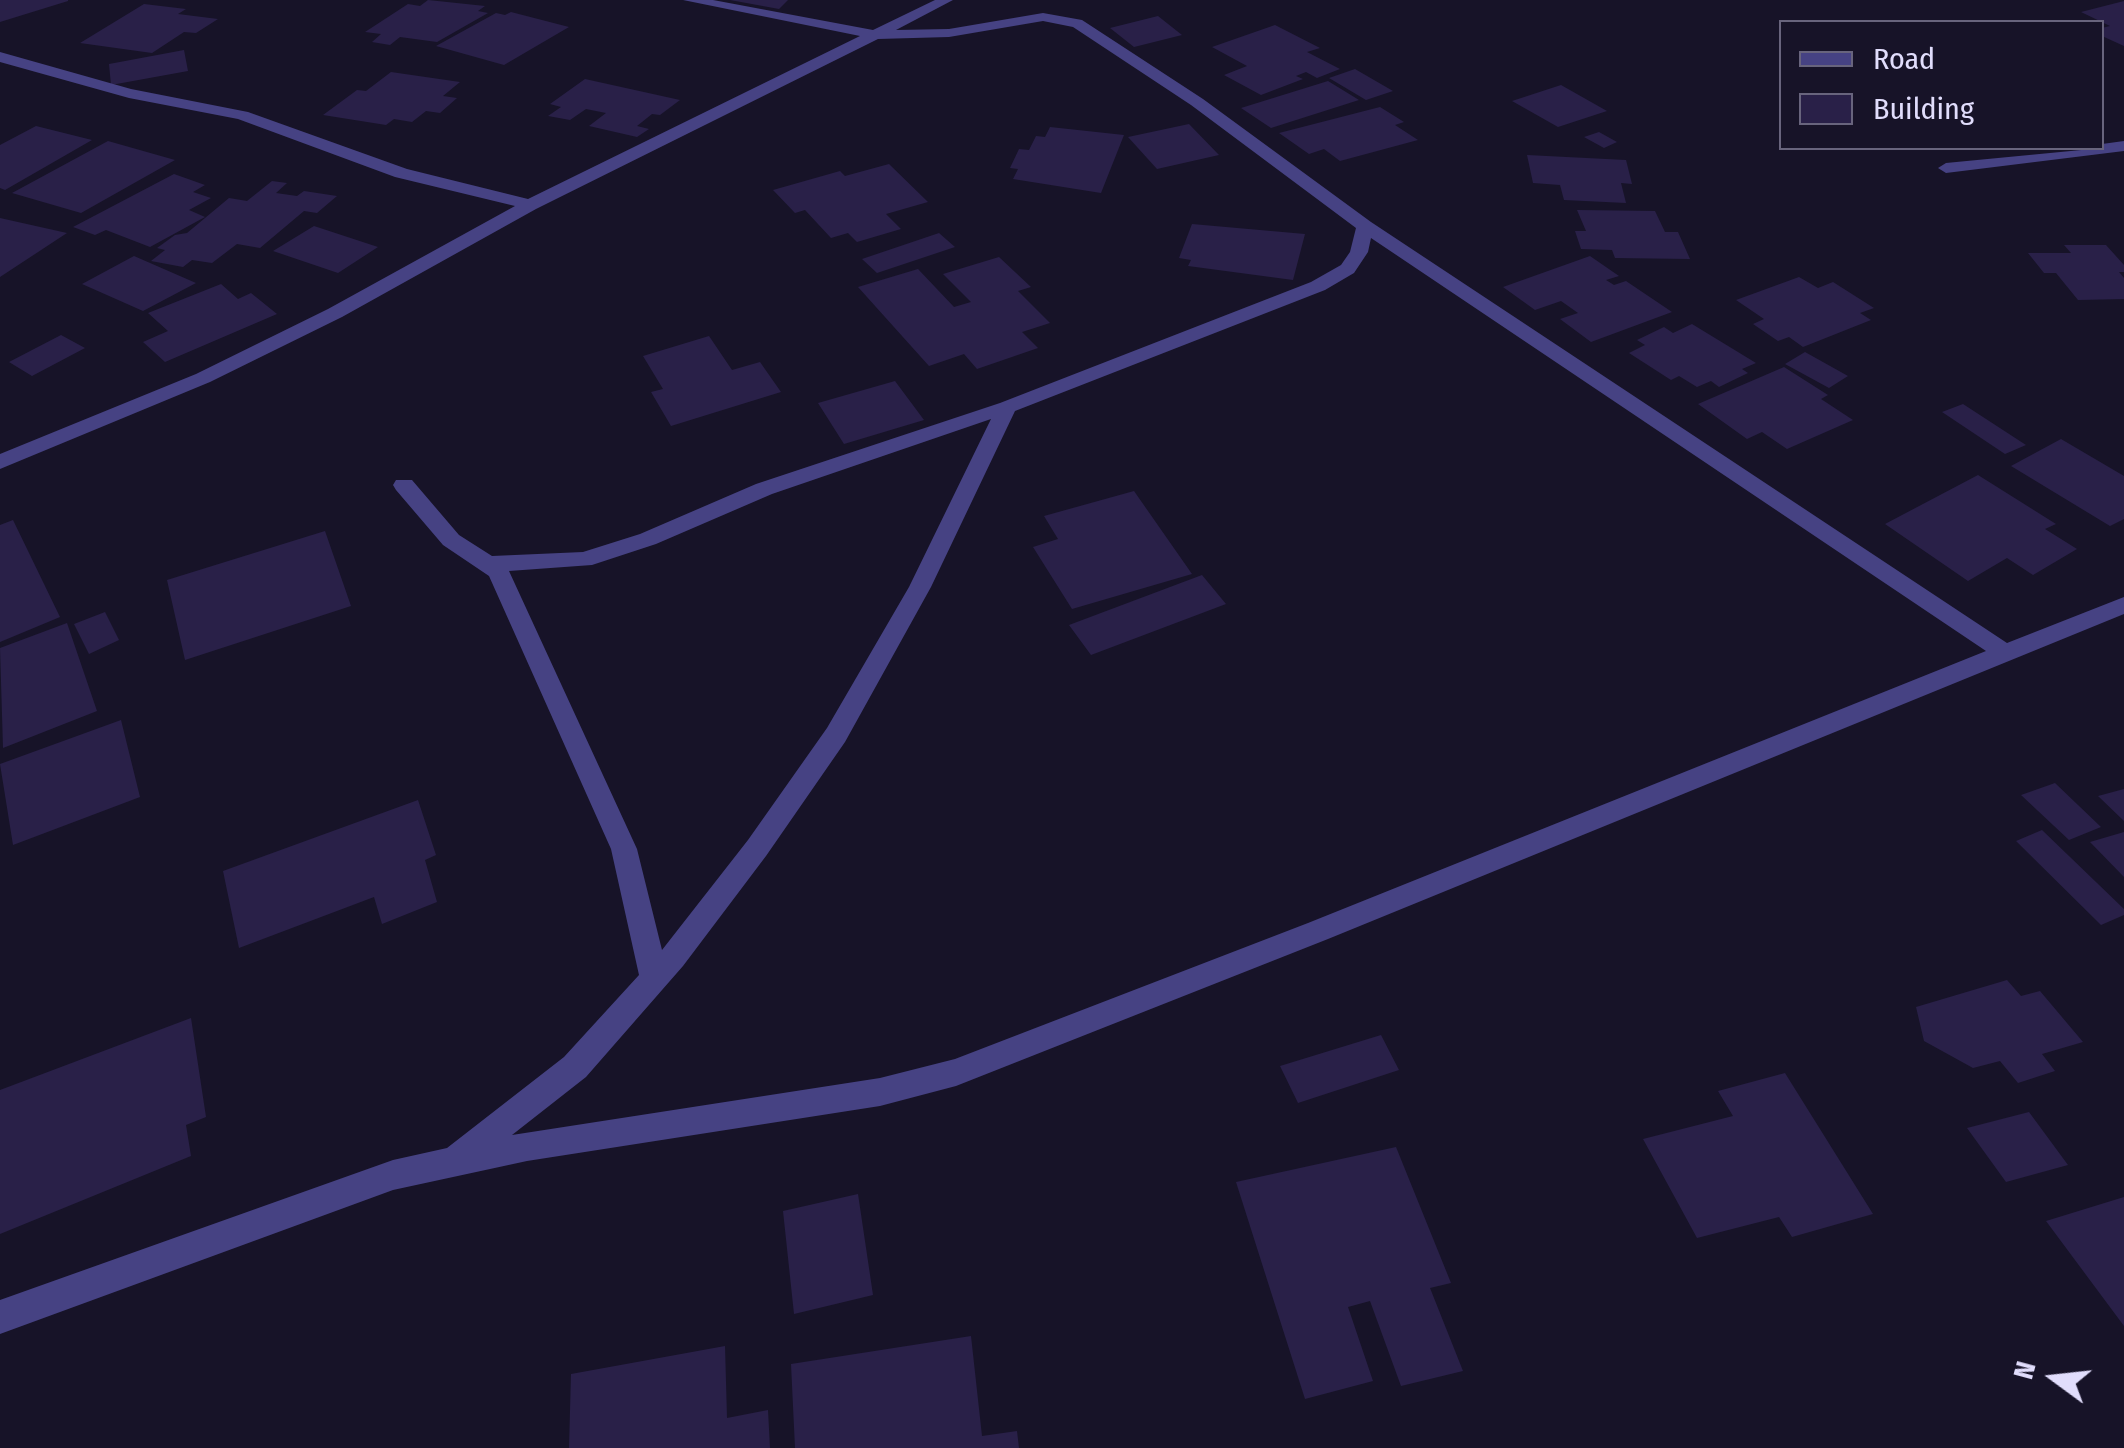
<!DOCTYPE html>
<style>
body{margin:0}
#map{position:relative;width:2124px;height:1448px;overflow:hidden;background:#171328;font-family:"Fira Sans Condensed",sans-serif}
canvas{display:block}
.legend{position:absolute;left:1779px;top:20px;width:325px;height:130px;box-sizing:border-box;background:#171328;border:2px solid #68647d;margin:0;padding:12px 18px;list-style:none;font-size:30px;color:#e1ddfc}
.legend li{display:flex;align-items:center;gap:20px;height:50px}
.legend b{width:50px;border:2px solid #68647d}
.north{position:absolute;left:2004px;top:1328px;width:100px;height:100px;-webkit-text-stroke:8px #171328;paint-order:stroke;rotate:285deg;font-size:28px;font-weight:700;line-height:40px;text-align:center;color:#e1ddfc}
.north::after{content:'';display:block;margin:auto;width:35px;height:45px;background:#e1ddfc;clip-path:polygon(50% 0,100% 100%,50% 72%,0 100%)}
</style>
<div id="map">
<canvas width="2124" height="1448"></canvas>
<ul class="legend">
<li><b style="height:12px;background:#464283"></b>Road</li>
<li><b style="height:28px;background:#292048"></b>Building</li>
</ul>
<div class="north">N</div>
</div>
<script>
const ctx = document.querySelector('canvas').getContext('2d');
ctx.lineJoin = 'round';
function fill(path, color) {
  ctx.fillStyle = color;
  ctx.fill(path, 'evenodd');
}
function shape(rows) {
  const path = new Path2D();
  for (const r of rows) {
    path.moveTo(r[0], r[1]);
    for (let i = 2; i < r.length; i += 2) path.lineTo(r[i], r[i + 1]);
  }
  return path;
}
fill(shape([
 [0,0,68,0,68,1,0,22],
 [428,0,485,6,478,11,488,13,437,42,400,37,390,45,372,42,381,34,365,32,408,4,420,6],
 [730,0,788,0,779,9],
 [2124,1,2124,46,2102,36,2102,28,2110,26,2081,12],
 [144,4,186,9,178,14,218,19,196,33,184,32,152,53,80,43],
 [511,12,569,27,504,65,436,46,496,13,505,15],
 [1158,16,1182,35,1134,47,1110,28],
 [1275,25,1320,48,1307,52,1340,69,1317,78,1306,72,1296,76,1303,79,1261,95,1224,75,1247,66,1212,47],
 [184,50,188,71,111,85,109,64],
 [1355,69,1393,91,1366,100,1329,78],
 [391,72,460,82,443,96,457,98,440,113,426,111,412,122,394,119,386,125,323,115,357,90,366,91],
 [585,79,680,100,660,115,652,114,637,126,649,129,637,137,589,126,606,113,586,109,570,120,548,116,561,107,550,104],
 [1328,81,1359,100,1271,128,1241,108],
 [1561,85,1607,111,1558,127,1512,101],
 [1380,107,1404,122,1395,125,1418,140,1340,161,1324,149,1309,154,1279,133],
 [1189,124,1219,155,1157,169,1128,137],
 [36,126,92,140,5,190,0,188,0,145],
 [1050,127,1124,135,1101,193,1013,179,1018,169,1010,168,1019,149,1029,150,1036,136,1045,137],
 [1599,132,1617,142,1604,148,1584,137],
 [108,141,175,160,81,213,12,193],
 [1527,155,1626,160,1632,184,1621,183,1626,203,1564,200,1560,185,1533,183],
 [889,164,928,202,886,214,901,229,857,242,848,233,831,238,805,210,795,213,773,190,840,171,845,176],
 [174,174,205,185,193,192,211,198,189,210,205,217,150,247,106,230,95,235,73,227],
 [272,181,287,183,276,193,297,196,304,191,337,196,317,213,304,211,260,248,237,244,212,263,192,260,183,267,151,261,165,250,157,248,175,235,187,233,229,198,247,201],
 [1577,210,1655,211,1665,232,1678,232,1690,259,1615,258,1612,250,1581,249,1575,231,1586,231],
 [0,218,67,233,0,277],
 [1192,224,1305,234,1293,280,1188,266,1191,260,1179,258],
 [314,226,378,247,338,273,273,251],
 [939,233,955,247,877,273,862,259],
 [2064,245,2106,245,2124,265,2124,272,2119,272,2124,278,2124,299,2078,300,2056,273,2044,273,2028,253,2071,253],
 [134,256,196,283,143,311,82,284],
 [1590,256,1619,276,1606,280,1614,285,1626,281,1672,312,1591,342,1560,319,1578,313,1561,301,1535,310,1503,287],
 [999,257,1031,287,1018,291,1050,323,1022,332,1038,348,977,369,964,354,929,366,858,287,918,269,954,307,971,302,943,274],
 [1799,277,1818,288,1833,282,1874,308,1860,313,1871,320,1803,347,1789,337,1778,341,1753,324,1764,319,1736,300],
 [221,284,238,299,251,293,277,314,165,362,143,342,168,331,148,313],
 [1692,324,1756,363,1742,369,1748,373,1719,387,1711,381,1697,387,1679,376,1671,380,1629,353,1645,345,1637,340,1664,327,1673,333],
 [61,335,85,348,32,376,9,362],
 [709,336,732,370,760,362,781,392,671,426,651,392,663,389,643,356],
 [1805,352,1848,376,1829,388,1785,364],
 [1784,367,1828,395,1821,399,1853,420,1787,449,1762,432,1747,439,1698,404],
 [895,381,924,420,844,444,818,403],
 [1963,404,2026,445,2005,454,1942,412],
 [2061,439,2124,476,2124,519,2110,526,2011,466],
 [1978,475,2056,524,2045,529,2077,549,2033,575,2007,558,1968,581,1885,524],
 [1134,491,1192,574,1072,609,1033,547,1058,539,1044,516],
 [13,520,60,617,0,642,0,525],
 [325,531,351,606,185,660,167,580],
 [1202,575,1226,604,1091,655,1069,625],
 [105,612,119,640,89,654,74,624],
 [67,623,97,711,3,748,0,648],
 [121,720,140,797,13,845,0,764],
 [2055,783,2101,827,2069,840,2021,795],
 [2124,789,2124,821,2098,796],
 [418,800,436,855,425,860,437,902,382,924,374,897,239,948,223,871],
 [2042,830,2124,909,2124,915,2101,925,2016,841],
 [2124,832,2124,877,2090,842],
 [2007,980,2021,996,2040,991,2083,1042,2042,1054,2055,1071,2018,1083,2000,1061,1973,1068,1924,1041,1916,1007],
 [191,1018,206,1117,186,1125,191,1156,0,1234,0,1090],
 [1381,1035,1399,1070,1298,1103,1280,1066],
 [1785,1073,1873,1214,1792,1237,1779,1217,1697,1238,1643,1139,1733,1116,1718,1091],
 [2029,1112,2068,1165,2006,1182,1967,1128],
 [1396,1147,1451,1283,1430,1288,1463,1371,1401,1386,1370,1301,1348,1307,1373,1381,1305,1399,1236,1182],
 [858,1194,873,1295,794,1314,783,1211],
 [2124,1197,2124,1326,2046,1221],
 [971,1336,982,1436,1017,1431,1019,1448,795,1448,791,1364],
 [725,1346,727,1418,768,1410,770,1448,569,1448,571,1374]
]), '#292048');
fill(shape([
 [683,0,713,0,873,30,935,0,953,0,896,30,949,29,1043,13,1082,20,1203,99,1371,222,2007,643,2124,597,2124,614,1328,939,956,1086,880,1106,527,1161,393,1190,0,1334,0,1300,393,1160,447,1148,564,1057,639,975,611,849,489,576,443,545,396,490,393,485,396,480,412,480,459,535,492,556,583,552,640,534,756,484,1000,403,1311,282,1341,265,1350,252,1356,228,1191,105,1073,27,1043,21,949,37,878,39,536,209,342,317,210,382,0,469,0,454,196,374,328,309,515,206,395,177,238,119,129,98,0,62,0,52,131,89,248,112,407,169,528,199,860,36,683,0],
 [1371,238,1986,651,1308,923,955,1059,880,1078,512,1135,586,1077,683,966,766,856,845,742,931,587,1015,411,1325,290,1354,273,1368,252,1371,238],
 [991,419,909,587,827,728,748,840,662,950,637,849,509,571,592,565,656,544,772,494,991,419],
 [2124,141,2124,151,1946,173,1938,168,1946,163,2102,148,2102,144,2124,141]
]), '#464283');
</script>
